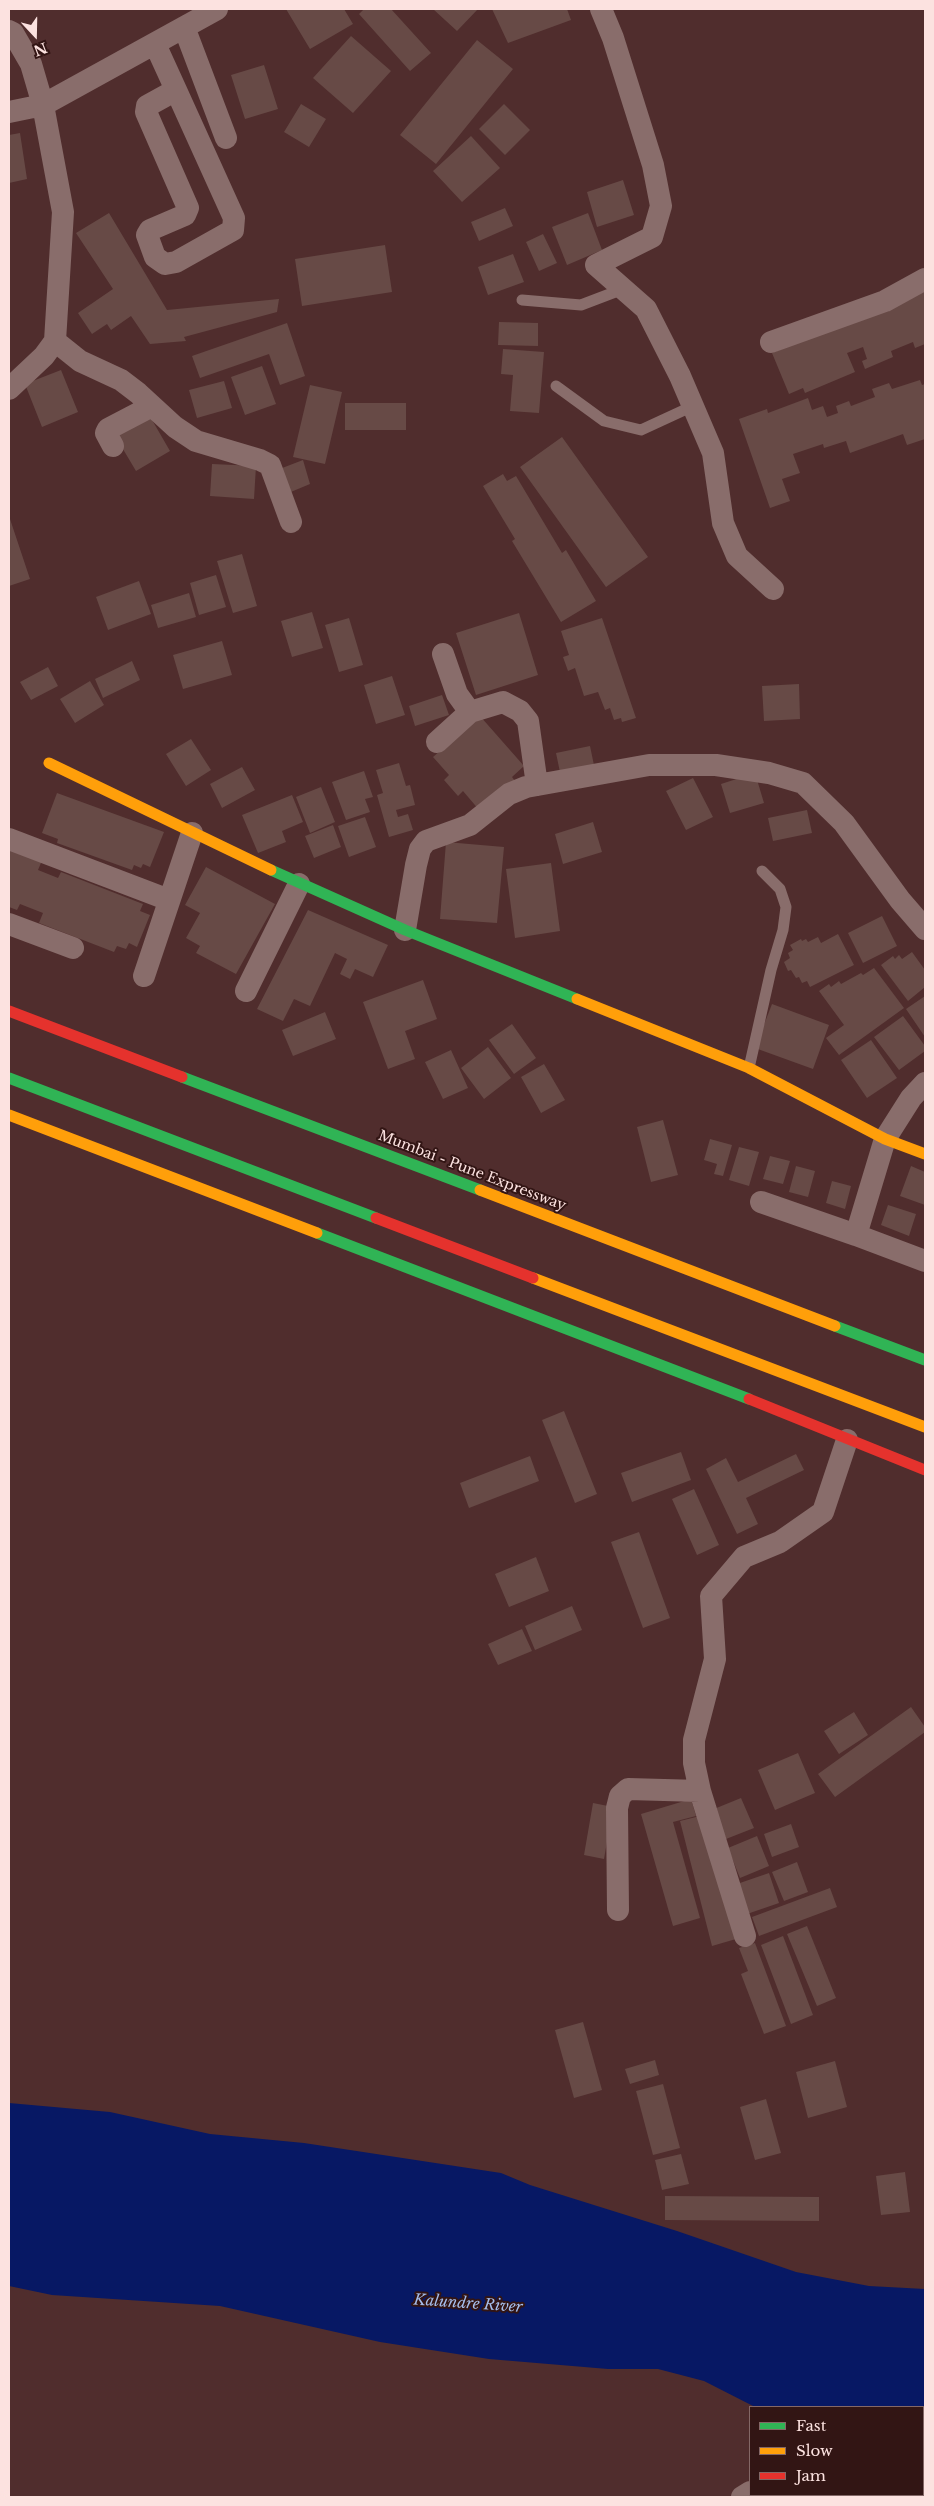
<!DOCTYPE html>
<style>
body{margin:0}
#map{position:relative;width:934px;height:2506px;overflow:hidden;background:#502d2d;font-family:"Libre Baskerville",serif}
canvas{display:block}
.frame{position:absolute;inset:0;border:10px solid #fce2e0;pointer-events:none}
.legend{position:absolute;left:749px;top:2406px;width:175px;height:90px;box-sizing:border-box;background:#321514;border:1px solid #836766;margin:0;padding:6px 9px;list-style:none;font-size:15px;color:#fce2e0}
.legend li{display:flex;align-items:center;gap:10px;height:25px}
.legend b{width:25px;border:1px solid #836766}
.north{position:absolute;left:10px;top:10px;width:50px;height:50px;-webkit-text-stroke:4px #321514;paint-order:stroke;rotate:159deg;font-size:14px;font-weight:700;line-height:20px;text-align:center;color:#fce2e0}
.north::after{content:'';display:block;margin:auto;width:18px;height:22px;background:#fce2e0;clip-path:polygon(50% 0,100% 100%,50% 72%,0 100%)}
</style>
<div id="map">
<canvas width="934" height="2506"></canvas>
<div class="frame"></div>
<ul class="legend">
<li><b style="height:6px;background:#30b455"></b>Fast</li>
<li><b style="height:6px;background:#ff9f0a"></b>Slow</li>
<li><b style="height:6px;background:#e5322d"></b>Jam</li>
</ul>
<div class="north">N</div>
</div>
<script>
const ctx = document.querySelector('canvas').getContext('2d');
ctx.lineJoin = 'round';
function fill(path, color) {
  ctx.fillStyle = color;
  ctx.fill(path, 'evenodd');
}
function shape(rows) {
  const path = new Path2D();
  for (const r of rows) {
    path.moveTo(r[0], r[1]);
    for (let i = 2; i < r.length; i += 2) path.lineTo(r[i], r[i + 1]);
  }
  return path;
}
function stroke(path, color, width, dash) {
  ctx.strokeStyle = color;
  ctx.lineWidth = width;
  ctx.lineCap = dash ? 'butt' : 'round';
  ctx.setLineDash(dash || []);
  ctx.stroke(path);
}
function label(font, color, halo, rows, align = 'center') {
  ctx.font = font + ' "Libre Baskerville",serif';
  ctx.lineWidth = 4;
  ctx.setLineDash([]);
  ctx.textBaseline = 'middle';
  ctx.strokeStyle = halo;
  ctx.fillStyle = color;
  for (const [text, x, y, turn = 0] of rows) {
    ctx.save();
    ctx.translate(x, y);
    ctx.rotate((+turn || 0) * Math.PI / 180);
    ctx.textAlign = isNaN(turn) ? turn : align;
    if (halo) ctx.strokeText(text, 0, 0);
    ctx.fillText(text, 0, 0);
    ctx.restore();
  }
}
fill(shape([
 [9,2103,110,2112,210,2134,304,2143,501,2173,530,2185,677,2231,796,2272,869,2286,925,2289,925,2452,923,2452,923,2407,755,2407,704,2381,658,2369,608,2369,489,2359,380,2342,220,2306,52,2295,9,2286]
]), '#071864');
fill(shape([
 [286,9,344,9,353,24,310,49],
 [364,9,391,9,431,53,410,71,359,14],
 [433,9,478,9,457,31],
 [492,9,567,9,571,20,508,43],
 [351,36,391,71,353,113,313,78],
 [477,40,513,69,436,164,400,135],
 [264,65,278,109,245,119,231,75],
 [301,104,326,119,309,147,284,132],
 [504,104,530,130,505,155,479,129],
 [20,133,27,179,9,183,9,135],
 [471,136,500,168,462,202,433,171],
 [623,180,634,215,597,227,587,192],
 [505,208,513,226,479,241,471,222],
 [109,213,167,310,279,299,277,312,184,337,186,341,150,344,131,316,111,330,107,324,92,334,78,313,113,289,76,233],
 [588,213,602,250,567,265,552,227],
 [543,234,557,263,539,271,526,242],
 [385,245,392,292,302,306,295,259],
 [513,254,524,282,488,295,478,267],
 [925,290,925,344,915,348,913,342,891,351,893,357,865,369,862,361,867,359,863,347,847,353,855,372,805,393,803,388,789,394,772,353],
 [499,322,538,323,538,346,498,345],
 [287,323,305,376,280,385,269,354,200,378,192,356],
 [503,349,544,352,539,413,510,411,513,375,501,374],
 [262,366,276,404,245,415,231,377],
 [61,370,78,412,42,427,25,384],
 [920,380,922,385,925,384,925,439,907,445,903,434,850,453,846,441,824,448,823,444,793,454,800,473,782,479,790,501,770,508,739,419,767,409,768,413,808,398,812,410,823,406,827,417,838,413,836,406,849,401,851,406,875,397,872,389,889,383,892,389],
 [224,381,232,408,197,418,189,390],
 [310,385,342,392,325,464,293,457],
 [345,403,406,403,406,430,345,430],
 [148,413,170,451,136,471,114,434],
 [562,437,648,557,606,587,520,467],
 [303,460,310,484,286,494,277,470],
 [212,464,256,466,254,499,210,496],
 [503,474,507,481,516,476,562,553,566,550,596,601,561,622,512,541,515,539,483,486],
 [10,519,30,579,9,586,9,520],
 [242,554,257,606,233,613,217,561],
 [216,575,226,607,199,615,190,583],
 [139,581,151,614,108,630,96,597],
 [189,593,196,617,158,628,151,605],
 [312,612,323,648,292,657,281,621],
 [519,613,538,675,476,695,456,633],
 [349,618,363,665,339,672,325,625],
 [602,618,636,718,622,722,621,718,614,720,610,708,605,710,598,692,584,696,575,668,568,671,563,657,569,655,561,631],
 [222,641,232,675,183,689,173,655],
 [132,661,140,680,103,698,95,679],
 [48,667,58,686,31,700,20,682],
 [392,676,405,715,376,724,364,685],
 [90,681,104,705,75,723,60,699],
 [799,684,800,719,764,721,762,686],
 [442,695,449,715,415,726,409,706],
 [480,716,524,766,512,777,515,781,480,811,463,791,458,796,444,780,449,775,433,757],
 [191,739,211,770,186,786,166,754],
 [590,746,595,770,561,777,556,753],
 [399,763,406,786,410,785,415,805,396,810,398,817,408,814,413,830,389,837,377,795,383,793,376,770],
 [242,767,255,790,222,808,210,784],
 [364,771,373,797,365,799,370,812,346,820,332,782],
 [755,773,764,803,730,813,721,784],
 [693,778,713,817,686,830,666,791],
 [321,787,335,822,310,833,296,797],
 [57,793,164,832,150,867,143,864,141,868,134,865,132,870,57,843,58,839,42,833],
 [292,795,303,822,282,831,286,842,258,853,242,815],
 [807,810,812,833,773,841,768,818],
 [365,817,376,847,349,857,338,826],
 [593,822,602,852,563,864,555,834],
 [333,825,341,847,314,858,305,836],
 [446,842,504,847,497,923,440,919],
 [9,845,43,858,38,870,58,878,61,872,143,904,140,911,150,915,137,947,129,943,126,949,117,946,114,952,39,923,43,913,20,904,17,910,9,907],
 [551,863,560,931,515,938,506,869],
 [206,867,275,904,236,974,196,953,200,946,186,938,200,913,185,905],
 [308,910,388,945,373,977,355,969,350,979,340,974,347,959,335,953,310,1006,294,999,283,1021,257,1009],
 [882,916,897,946,863,963,848,933],
 [838,934,854,965,810,987,807,981,802,983,799,977,796,978,791,970,788,971,784,962,790,958,788,953,793,950,790,945,801,939,802,941,806,939,808,942,818,937,821,943],
 [912,952,925,970,925,987,908,1001,881,965,893,956,895,959,899,955,902,959],
 [874,968,904,1008,839,1055,826,1038,844,1025,819,991,829,984,831,987,839,981,841,984,861,973,863,975],
 [423,980,437,1019,405,1031,415,1059,388,1069,363,1002],
 [925,996,925,1037,906,1009],
 [772,1004,829,1025,813,1069,755,1048],
 [325,1012,336,1039,293,1056,282,1030],
 [903,1016,925,1046,925,1051,899,1070,874,1037],
 [512,1024,536,1058,514,1074,489,1040],
 [871,1040,897,1078,867,1098,841,1060],
 [488,1047,511,1078,484,1099,461,1068],
 [451,1050,468,1088,443,1099,425,1062],
 [544,1064,565,1100,541,1113,521,1077],
 [663,1120,678,1175,651,1182,637,1127],
 [710,1139,732,1145,723,1176,714,1174,717,1164,704,1160],
 [739,1147,759,1152,749,1186,729,1180],
 [770,1156,790,1161,783,1184,763,1179],
 [796,1166,815,1171,808,1197,789,1192],
 [911,1166,925,1172,925,1205,900,1196],
 [832,1181,851,1186,845,1209,826,1203],
 [888,1205,916,1214,909,1236,881,1225],
 [564,1411,597,1494,575,1503,542,1420],
 [681,1452,691,1480,632,1502,621,1473],
 [796,1454,804,1470,746,1498,758,1524,737,1534,706,1469,726,1458,738,1482],
 [530,1456,539,1481,469,1508,460,1483],
 [694,1489,719,1545,697,1555,672,1499],
 [639,1532,670,1618,643,1628,611,1542],
 [536,1557,549,1591,509,1607,495,1574],
 [572,1606,582,1630,535,1650,525,1626],
 [522,1629,532,1651,498,1665,488,1644],
 [911,1707,925,1727,925,1732,835,1797,818,1774],
 [854,1712,868,1735,839,1754,824,1731],
 [798,1753,815,1793,775,1810,758,1770],
 [741,1798,754,1828,726,1839,714,1809],
 [691,1799,696,1816,673,1822,700,1918,673,1926,641,1814],
 [593,1803,613,1807,604,1859,584,1855],
 [704,1815,736,1939,712,1946,680,1821],
 [791,1824,799,1847,772,1857,764,1834],
 [757,1836,769,1866,740,1878,728,1848],
 [797,1862,808,1892,784,1901,772,1872],
 [769,1873,779,1903,747,1914,737,1884],
 [830,1888,837,1907,759,1936,752,1917],
 [807,1926,836,1998,817,2006,787,1934],
 [783,1936,813,2015,791,2024,761,1945],
 [755,1943,786,2026,764,2034,741,1974,748,1971,739,1948],
 [583,2022,602,2090,574,2098,555,2030],
 [655,2060,659,2075,630,2084,625,2069],
 [835,2061,847,2107,808,2118,796,2072],
 [663,2084,680,2148,653,2155,636,2091],
 [766,2099,781,2153,755,2160,740,2107],
 [681,2154,689,2184,662,2190,655,2160],
 [905,2172,910,2212,881,2215,876,2176],
 [665,2196,819,2197,819,2221,665,2220]
]), '#674a46');
stroke(shape([
 [522,300,581,305,623,289],
 [556,386,604,421,641,430,693,406],
 [749,1068,771,970,783,930,786,907,780,889,762,871]
]), '#896d6b', 11);
stroke(shape([
 [601,9,613,38,653,165,661,206,652,237,596,265,646,309,680,376,713,453,723,523,737,556,773,589],
 [184,27,226,138],
 [9,31,13,33,31,64,43,105,9,112],
 [155,44,176,90,234,218,233,230,176,262,165,264,155,257,147,235,150,230,185,215,188,208,146,112,147,106,176,90],
 [55,341,80,361,121,380,138,393,175,427,196,441,260,460,270,465,291,522],
 [771,342,885,301,925,279],
 [9,389,44,356,55,341,63,212,43,105,217,9],
 [113,446,106,433,108,429,152,406],
 [443,654,457,694,470,712],
 [437,742,470,712,503,702,520,711,528,721,537,785],
 [9,839,169,900],
 [9,924,73,948],
 [405,930,416,865,420,849,426,841,470,825,509,794,526,787,649,765,716,765,769,773,803,783,844,823,900,900,925,929],
 [144,976,192,833],
 [246,991,299,884],
 [925,1083,911,1098,885,1139,856,1235,925,1261],
 [761,1202,856,1235],
 [700,1791,745,1936],
 [618,1910,617,1808,620,1796,628,1789,700,1791,694,1763,694,1740,715,1659,711,1596,744,1557,780,1542,823,1512,847,1440],
 [923,2471,925,2471],
 [742,2497,750,2492]
]), '#896d6b', 22);
stroke(shape([
 [271,870,405,930,577,999],
 [182,1077,480,1190],
 [9,1078,376,1218],
 [317,1233,749,1399],
 [835,1326,925,1360]
]), '#30b455', 11);
stroke(shape([
 [49,763,271,870],
 [577,999,749,1068,885,1139,925,1154],
 [9,1115,317,1233],
 [480,1190,835,1326],
 [533,1278,925,1427]
]), '#ff9f0a', 11);
stroke(shape([
 [9,1011,182,1077],
 [376,1218,533,1278],
 [749,1399,925,1470]
]), '#e5322d', 11);
label('14px', '#fce2e0', '#321514', [
 ["Mumbai - Pune Expressway",472,1171,21]
]);
label('italic 15px', '#a6beec', '#321514', [
 ["Kalundre River",468,2304,4]
]);
</script>
